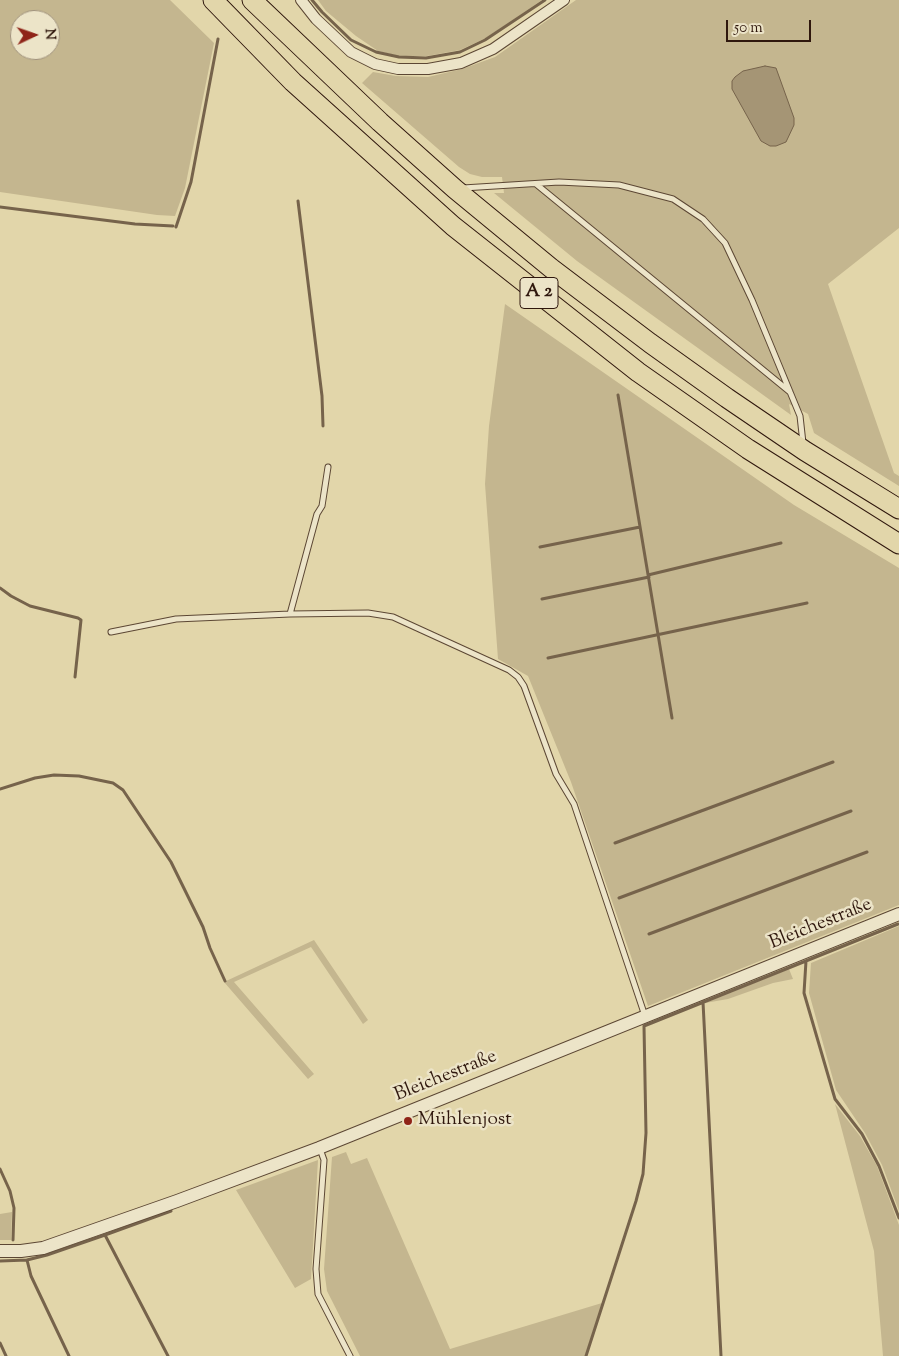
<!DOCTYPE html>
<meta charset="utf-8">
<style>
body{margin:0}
#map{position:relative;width:899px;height:1356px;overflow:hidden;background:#e2d6aa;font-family:"Sorts Mill Goudy",serif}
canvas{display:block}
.north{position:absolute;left:10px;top:10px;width:50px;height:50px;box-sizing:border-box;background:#ece4c8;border:1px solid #a0927d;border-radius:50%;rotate:87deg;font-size:14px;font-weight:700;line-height:20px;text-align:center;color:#2f170d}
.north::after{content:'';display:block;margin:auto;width:18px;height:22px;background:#8f2418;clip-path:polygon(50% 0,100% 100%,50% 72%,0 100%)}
.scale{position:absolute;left:726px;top:20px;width:85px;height:22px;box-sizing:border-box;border:2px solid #2f170d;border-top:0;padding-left:6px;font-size:15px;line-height:18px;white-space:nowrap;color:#2f170d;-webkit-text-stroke:4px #ece4c8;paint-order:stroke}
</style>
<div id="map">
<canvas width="899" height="1356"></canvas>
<div class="north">N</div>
<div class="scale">50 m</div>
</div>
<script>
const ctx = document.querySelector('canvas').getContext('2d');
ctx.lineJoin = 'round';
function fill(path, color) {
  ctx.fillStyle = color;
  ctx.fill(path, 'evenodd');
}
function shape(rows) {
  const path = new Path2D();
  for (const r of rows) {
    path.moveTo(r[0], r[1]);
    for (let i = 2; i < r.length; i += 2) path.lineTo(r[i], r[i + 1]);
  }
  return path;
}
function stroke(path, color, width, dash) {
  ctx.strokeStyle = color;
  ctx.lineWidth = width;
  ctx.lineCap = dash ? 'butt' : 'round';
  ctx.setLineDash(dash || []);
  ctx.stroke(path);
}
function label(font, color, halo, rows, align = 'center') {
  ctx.font = font + ' "Sorts Mill Goudy",serif';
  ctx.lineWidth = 5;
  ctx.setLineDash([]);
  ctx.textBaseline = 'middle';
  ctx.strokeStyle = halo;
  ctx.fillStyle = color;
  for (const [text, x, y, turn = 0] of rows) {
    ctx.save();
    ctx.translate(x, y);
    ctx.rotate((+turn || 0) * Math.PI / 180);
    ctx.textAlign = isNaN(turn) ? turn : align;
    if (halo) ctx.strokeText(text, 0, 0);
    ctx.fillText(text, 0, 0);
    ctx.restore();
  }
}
fill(shape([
 [0,0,170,0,214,43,185,188,175,216,157,215,0,192],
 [20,20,50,20,50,50,20,50],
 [318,0,542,0,486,38,460,50,427,56,399,56,378,51,356,36,326,11],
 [576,0,899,0,899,228,828,284,894,473,899,476,899,486,814,433,808,414,789,404,791,415,577,261,494,193,504,193,502,177,482,177,470,174,459,167,362,83,373,72,396,76,428,77,462,69,495,57],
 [505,304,794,505,899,568,899,905,648,1006,571,782,528,676,498,659,485,484,489,426],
 [899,926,899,1211,882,1165,865,1133,836,1090,809,993,811,963],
 [314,940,368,1020,363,1024,311,947,234,982,314,1074,308,1079,224,982],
 [789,969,793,979,773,983,728,999,705,1003],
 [835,1104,860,1136,877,1166,899,1225,899,1356,883,1356,874,1251],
 [346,1152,351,1164,367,1158,450,1349,602,1303,585,1356,360,1356,327,1291,324,1269,332,1157],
 [318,1160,311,1279,295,1288,236,1190],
 [12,1212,11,1240,0,1240,0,1214]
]), '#c4b68f');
const water = shape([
 [765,66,776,68,794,118,794,125,786,142,776,146,770,146,761,141,732,89,732,81,735,77,743,71,765,66]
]);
fill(water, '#a59575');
stroke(water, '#76634b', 1);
stroke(shape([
 [312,0,322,12,351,40,376,52,399,57,426,58,460,52,485,40,545,0],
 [298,201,322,396,323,426],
 [0,207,135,224,173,226],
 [176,227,191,182,218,39],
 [618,395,672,718],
 [540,547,640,527],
 [648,575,781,543],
 [0,588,11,596,30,606,78,618,81,620,75,677],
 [542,599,649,577],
 [548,658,807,603],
 [0,789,35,778,54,775,79,776,113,783,123,790,171,862,203,927,210,948,225,981],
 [615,843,833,762],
 [619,898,851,811],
 [649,934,867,852],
 [806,961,804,993,835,1099,862,1134,879,1166,899,1218],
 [703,1002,721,1356],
 [0,1169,10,1191,14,1208,13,1240],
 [27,1260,31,1276,69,1356],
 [0,1261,27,1260,47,1255,105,1235],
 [0,1343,6,1356],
 [168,1356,105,1235,171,1211],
 [586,1356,636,1201,643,1174,646,1133,644,1026,898,924]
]), '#76634b', 3);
const service = shape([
 [536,184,790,392],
 [463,188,559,182,619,185,673,199,703,219,725,243,752,300,800,416,803,443],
 [290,614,317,514,322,506,328,467],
 [111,632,176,619,290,614,368,613,393,617,509,670,518,677,524,686,556,774,574,804,645,1016],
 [320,1149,324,1160,316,1269,318,1294,350,1356]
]);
const minor = shape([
 [301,0,316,19,351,52,375,64,398,69,428,69,461,63,493,49,564,0]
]);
const tertiary = shape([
 [0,1251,21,1251,43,1248,177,1201,319,1148,899,914]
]);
const motorway = shape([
 [213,0,293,82,453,226,638,372,748,449,899,544],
 [252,0,380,122,455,189,551,268,650,343,727,398,805,451,899,509]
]);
stroke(service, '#5c4734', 7);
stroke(minor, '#5c4734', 12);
stroke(tertiary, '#5c4734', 14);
stroke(motorway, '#2f170d', 21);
stroke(service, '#ece4c8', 5);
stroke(minor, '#ece4c8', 10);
stroke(tertiary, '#ece4c8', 12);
stroke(motorway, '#e2d6aa', 19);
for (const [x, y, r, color] of [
 [408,1121,5,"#8f2418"]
]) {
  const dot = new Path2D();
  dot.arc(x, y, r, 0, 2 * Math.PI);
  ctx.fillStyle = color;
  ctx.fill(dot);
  stroke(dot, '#ece4c8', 2);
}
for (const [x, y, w] of [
 [539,293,38]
]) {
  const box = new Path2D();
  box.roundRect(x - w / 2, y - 15.5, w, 31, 4);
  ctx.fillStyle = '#ece4c8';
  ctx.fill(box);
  stroke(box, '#2f170d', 1);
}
label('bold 18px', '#2f170d', null, [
 ["A 2",539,293]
]);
label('19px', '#2f170d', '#ece4c8', [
 ["Bleichestraße",821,925,-22],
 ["Bleichestraße",446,1077,-22]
]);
label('19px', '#2f170d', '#ece4c8', [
 ["Mühlenjost",418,1121]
], 'left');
</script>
